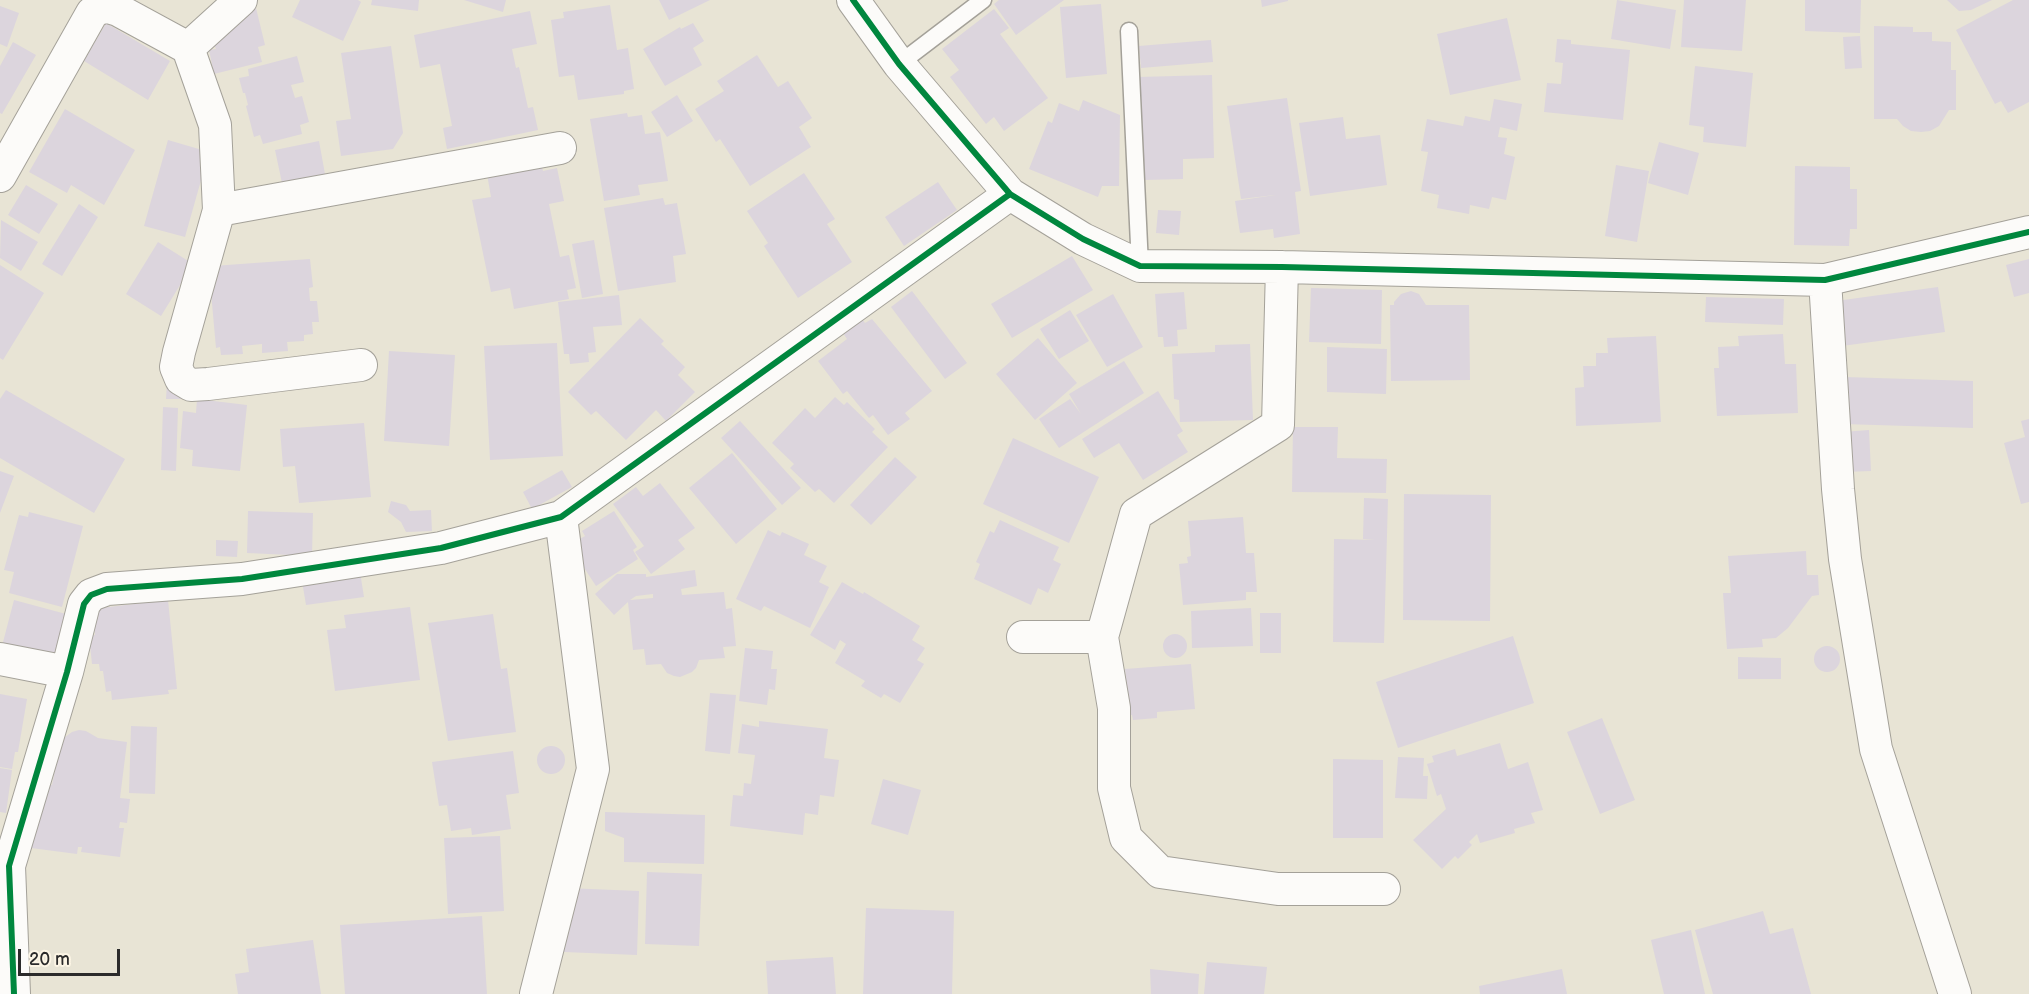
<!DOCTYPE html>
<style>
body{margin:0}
#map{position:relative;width:2029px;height:994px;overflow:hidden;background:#e8e4d5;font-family:"Balsamiq Sans",sans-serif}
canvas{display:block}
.scale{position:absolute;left:18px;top:949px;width:102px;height:27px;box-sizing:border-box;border:3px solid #2b2b2b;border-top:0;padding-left:8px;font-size:18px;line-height:21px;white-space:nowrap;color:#2b2b2b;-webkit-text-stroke:4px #fcf5e5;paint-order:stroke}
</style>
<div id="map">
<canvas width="2029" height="994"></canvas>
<div class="scale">20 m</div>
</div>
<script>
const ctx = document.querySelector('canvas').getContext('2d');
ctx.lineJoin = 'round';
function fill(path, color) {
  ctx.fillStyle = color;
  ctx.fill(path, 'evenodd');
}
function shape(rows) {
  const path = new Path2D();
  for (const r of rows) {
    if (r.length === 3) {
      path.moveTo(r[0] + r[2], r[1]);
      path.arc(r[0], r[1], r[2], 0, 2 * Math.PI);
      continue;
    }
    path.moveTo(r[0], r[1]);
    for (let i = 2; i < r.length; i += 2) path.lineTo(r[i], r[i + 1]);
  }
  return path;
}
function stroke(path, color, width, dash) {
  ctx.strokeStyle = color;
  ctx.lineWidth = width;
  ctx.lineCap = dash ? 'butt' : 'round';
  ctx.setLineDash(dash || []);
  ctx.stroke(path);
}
fill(shape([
 [300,0,358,0,361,2,343,41,292,17],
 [372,0,419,0,418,11,371,5],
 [464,0,506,0,503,12],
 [659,0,710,0,669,20],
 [999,0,1064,0,1016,35,994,4],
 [1261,0,1288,0,1288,1,1262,7],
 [1617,0,1676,10,1670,49,1611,39],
 [1684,0,1746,0,1742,51,1681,47],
 [1805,0,1861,0,1860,33,1805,31],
 [1947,0,1992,0,1971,10,1959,11],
 [2013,0,2029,0,2029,102,2008,113,2001,101,1995,104,1956,30],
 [1101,4,1107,74,1066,78,1060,7],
 [610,5,617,50,628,48,634,89,624,91,624,94,578,100,574,75,559,77,551,20,564,18,563,12],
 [0,6,19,13,7,47,0,44],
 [256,8,265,45,258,47,262,62,214,74,209,50,216,49,211,37],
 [994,9,1009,28,1000,34,1048,98,1004,131,994,117,986,124,950,77,959,70,942,49],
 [530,11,537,44,512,49,516,68,519,67,528,108,533,107,538,130,447,149,443,128,452,126,440,64,420,68,414,35],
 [1507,18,1521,80,1450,95,1437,34],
 [106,23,170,61,148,100,84,61],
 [693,23,704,41,693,48,702,65,665,86,643,49,680,27,681,29],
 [1874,26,1913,27,1913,32,1932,32,1932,41,1951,42,1951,70,1956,70,1956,110,1949,110,1939,126,1930,131,1921,132,1911,131,1903,126,1897,119,1874,119],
 [1860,36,1862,68,1845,69,1843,37],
 [1557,39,1571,40,1571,44,1630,50,1623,120,1544,112,1547,83,1561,84,1563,63,1555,62],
 [1211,40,1213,62,1141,68,1139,46],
 [13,42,36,55,2,114,0,113,0,66],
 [391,46,403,133,393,149,341,156,336,121,351,119,341,53],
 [757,55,778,87,788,81,812,118,799,127,811,147,750,186,720,139,716,142,695,109,724,91,717,81],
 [297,56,304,82,291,85,295,98,302,96,309,122,300,125,302,134,263,144,260,135,254,137,246,106,248,105,245,93,243,93,239,78,249,76,248,69],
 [1695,66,1753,73,1746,147,1703,142,1704,127,1689,125],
 [1212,75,1214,158,1183,159,1183,179,1144,180,1144,161,1140,161,1138,77],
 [677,95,693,121,667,137,651,112],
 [1287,98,1301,191,1295,192,1300,234,1274,238,1273,229,1240,233,1235,201,1275,195,1241,199,1227,106],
 [1494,99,1522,104,1517,131,1500,127,1498,137,1507,138,1504,154,1515,157,1506,200,1492,197,1489,209,1470,205,1469,214,1437,208,1439,195,1421,191,1428,152,1421,151,1427,119,1463,126,1465,116,1490,121],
 [1083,100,1120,115,1119,186,1102,186,1098,197,1029,169,1048,121,1052,123,1059,103,1079,111],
 [65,109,135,150,104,205,71,185,67,193,29,172],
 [627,113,628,117,642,115,645,134,660,132,668,181,638,185,640,195,604,201,590,119],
 [1343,117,1346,139,1380,135,1387,185,1310,196,1299,123],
 [168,140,209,152,185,237,144,226],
 [319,141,325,174,282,183,275,150],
 [1659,142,1699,153,1688,195,1648,183],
 [541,164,543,171,557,168,564,201,549,204,560,257,569,255,576,288,567,290,569,299,514,309,510,288,491,292,472,200,491,197,487,174],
 [1616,165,1649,171,1637,242,1605,236],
 [1795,166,1850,167,1850,189,1857,189,1857,229,1850,229,1849,246,1794,245],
 [804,173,835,219,827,224,852,262,798,298,764,246,768,243,747,211],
 [938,182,957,210,904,246,885,217],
 [26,185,58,204,39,234,8,215],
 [663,198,665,205,677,203,686,254,673,256,676,282,618,291,604,208],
 [79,204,98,217,62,276,42,264],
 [1158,210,1181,211,1179,235,1156,233],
 [1,220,38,242,21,271,0,258],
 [594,240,603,294,582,298,572,244],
 [158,242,193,264,161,316,126,294],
 [1072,256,1093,290,1012,338,991,304],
 [310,259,313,287,309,288,310,301,317,301,319,322,312,322,313,334,304,335,304,341,287,342,288,351,262,353,262,344,242,346,243,354,221,355,220,347,216,348,210,281,213,266],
 [2029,259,2029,293,2014,297,2006,265],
 [0,265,44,293,3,360,0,358],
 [1938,287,1945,332,1842,346,1836,301],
 [1311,288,1382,290,1381,344,1309,342],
 [912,291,967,363,945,379,891,307],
 [1411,291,1419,294,1426,305,1469,305,1470,380,1391,381,1390,305,1394,305,1394,302,1401,294],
 [1184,292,1187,329,1177,330,1178,346,1164,347,1163,337,1158,337,1155,294],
 [1113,294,1143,347,1107,367,1076,315],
 [619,295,622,325,593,327,596,352,588,353,589,362,570,364,569,354,564,354,558,302],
 [1706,297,1784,299,1783,325,1705,322],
 [1070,310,1089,341,1059,359,1040,329],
 [640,318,664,341,661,344,685,367,678,375,695,392,666,421,656,410,626,440,596,411,591,415,568,392],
 [862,319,865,323,872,319,932,391,905,413,910,419,888,435,873,415,869,418,847,391,843,394,818,361,847,339,843,333],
 [1783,334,1785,364,1796,364,1798,413,1717,416,1714,368,1719,368,1718,347,1739,346,1738,336],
 [1656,336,1661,422,1576,426,1575,388,1584,387,1583,366,1596,366,1596,353,1608,353,1607,338],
 [1038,338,1077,383,1035,420,996,374],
 [557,343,563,456,490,460,484,346],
 [1250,344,1253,420,1180,422,1179,400,1174,399,1172,354,1215,352,1215,345],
 [1327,347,1387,349,1386,394,1327,392],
 [389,351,455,355,449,446,384,441],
 [1124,361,1144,393,1059,448,1039,419,1070,399,1081,414,1069,394],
 [1845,377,1973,381,1973,428,1843,424],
 [167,383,183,384,183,399,166,399],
 [6,390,125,459,94,513,0,458,0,399],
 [1158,391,1183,431,1177,435,1188,452,1143,480,1119,443,1094,458,1082,439],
 [835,397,844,405,847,402,875,429,872,432,888,447,834,503,819,489,815,492,790,468,794,464,772,443,805,408,815,418],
 [197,399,247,405,240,471,192,466,193,450,180,448,183,411,196,413],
 [163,407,178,408,176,471,161,470],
 [2029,419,2029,502,2021,504,2004,443,2025,437,2021,421],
 [740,421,801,488,782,505,721,438],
 [364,423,371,497,299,503,295,466,283,467,280,429],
 [1293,427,1338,427,1337,458,1387,459,1386,493,1292,492],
 [1869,430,1871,471,1845,472,1843,432],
 [1013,438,1099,477,1069,543,983,504],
 [732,453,777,509,736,544,689,488],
 [895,457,917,477,871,525,850,505],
 [562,470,572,487,532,509,523,492],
 [0,471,14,476,0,513],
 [660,483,695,528,678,540,685,549,651,574,635,552,644,546,613,504,636,487,643,496],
 [1404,494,1491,495,1490,621,1403,620],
 [1364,498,1388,499,1384,643,1333,642,1334,539,1375,540,1363,539],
 [391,501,406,505,410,511,431,510,432,531,406,532,401,522,388,512],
 [248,511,313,513,312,556,247,553],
 [614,511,637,547,633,550,638,559,596,586,569,545,585,536,582,531],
 [29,512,83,526,62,607,9,593,14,572,4,570,19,515,28,517],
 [1243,517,1246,553,1254,553,1257,592,1246,592,1246,600,1183,605,1179,564,1188,563,1187,557,1191,556,1188,521],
 [1000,520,1059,547,1053,560,1061,564,1048,593,1038,588,1031,605,974,579,980,564,976,562,990,531,994,533],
 [768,530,780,536,782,532,809,544,804,555,827,566,819,582,829,587,810,628,764,606,761,611,736,599],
 [216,540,238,541,237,557,216,556],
 [1806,551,1807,575,1818,575,1819,595,1812,596,1788,628,1776,638,1762,639,1763,647,1727,649,1723,593,1731,593,1728,556],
 [695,570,697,586,681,589,682,595,724,592,726,609,732,608,736,646,723,647,725,658,699,660,696,668,692,672,680,677,674,676,667,673,661,664,646,665,644,649,633,650,628,602,614,615,595,594,617,574,646,574,646,577],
 [653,594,653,598,630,600,636,596],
 [360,572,364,597,306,605,302,581],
 [842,582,863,594,864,592,920,626,912,640,925,648,917,660,924,664,900,703,884,694,881,698,861,686,865,681,835,663,846,644,840,640,835,650,810,635],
 [14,600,66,614,54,660,2,646],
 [168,600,177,689,168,690,169,694,112,700,111,691,106,692,103,671,100,671,99,664,92,664,89,636,95,635,92,609],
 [410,607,420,680,335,691,327,630,346,628,344,615],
 [1251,608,1253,646,1192,648,1191,611],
 [1260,613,1281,613,1281,653,1260,653],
 [493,614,501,669,507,668,516,732,448,741,428,623],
 [1175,646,12],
 [1513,636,1534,703,1398,748,1376,682],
 [1827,659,13],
 [745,648,773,651,771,669,777,669,775,690,769,689,767,705,739,701],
 [1738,657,1781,658,1781,679,1738,679],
 [1191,664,1195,709,1157,712,1157,718,1133,720,1132,715,1129,715,1125,669],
 [710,693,736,695,730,754,705,751],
 [0,694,27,699,18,752,15,752,12,769,0,767],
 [1602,718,1635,800,1600,814,1567,732],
 [759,721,828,729,824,758,839,760,834,797,820,795,818,815,805,813,803,835,730,826,733,795,743,796,744,783,751,784,755,755,738,753,742,724,759,727],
 [131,726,157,727,155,794,129,793],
 [79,730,86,731,98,738,127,742,120,798,130,799,127,823,120,822,119,828,124,828,120,857,81,852,82,847,78,847,77,854,31,848,39,784,52,785,61,740,72,732],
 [1500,743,1508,769,1528,762,1543,810,1531,813,1535,823,1514,829,1515,833,1480,843,1477,834,1469,842,1472,845,1458,859,1455,856,1442,869,1413,840,1446,809,1441,794,1437,796,1427,764,1434,762,1432,756,1455,749,1457,756],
 [551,760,14],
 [513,751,519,793,506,795,511,829,472,835,471,828,451,831,447,805,439,806,432,762],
 [1398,757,1424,758,1423,776,1428,776,1427,799,1395,798],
 [1333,759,1383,760,1383,838,1333,838],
 [0,768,12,770,6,813,0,812],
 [883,779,921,790,908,835,871,824],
 [605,812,705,815,704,864,624,862,624,838,605,831],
 [500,836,504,911,448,914,444,838],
 [647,872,702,874,699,946,645,944],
 [566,888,639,891,637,955,564,952],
 [866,908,954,911,952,994,863,994],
 [1763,911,1770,934,1793,928,1811,994,1713,994,1695,930],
 [482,916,487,994,345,994,340,925],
 [1691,930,1705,994,1664,994,1651,940],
 [313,940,321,994,238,994,235,974,249,972,246,949],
 [833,957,836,994,768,994,766,961],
 [1207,962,1267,967,1264,994,1204,994],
 [1150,969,1199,974,1198,994,1151,994],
 [1562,969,1567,994,1480,994,1479,986]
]), '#dcd5dd');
const service = shape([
 [1129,31,1140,266],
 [899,64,983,0]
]);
const minor = shape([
 [853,0,899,64,1010,194,1083,239,1140,266,1282,267,1825,280,2029,232],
 [188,48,215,125,219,210,179,352,176,367,181,379,191,385,208,384,361,365],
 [0,176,92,13,100,8,108,7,118,10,188,48,241,0],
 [219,210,560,148],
 [1282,267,1278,425,1136,514,1102,637,1114,708,1114,788,1126,838,1160,872,1278,889,1384,889],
 [1825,280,1838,489,1845,559,1876,749,1955,994],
 [1023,637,1102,637],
 [0,659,67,672],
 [14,994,9,866,67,672,84,604,91,595,107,589,242,579,441,548,561,517,1010,194],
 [536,994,593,769,561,517]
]);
stroke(service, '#a4a199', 19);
stroke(minor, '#a4a199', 34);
stroke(service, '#fcfbf9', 16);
stroke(minor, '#fcfbf9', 32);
stroke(shape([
 [853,0,899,64,1010,194,1083,239,1140,266,1282,267,1825,280,2029,232],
 [14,994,9,866,67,672,84,604,91,595,107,589,242,579,441,548,561,517,1010,194]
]), '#00873e', 6);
</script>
